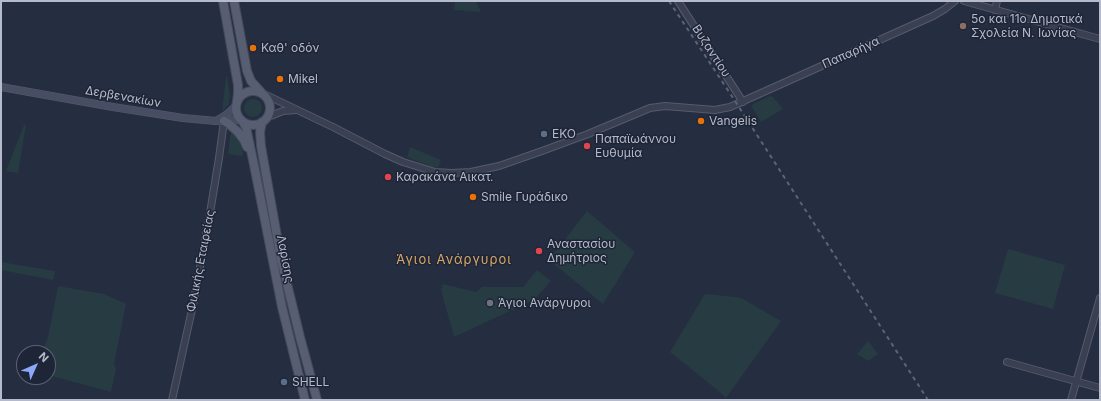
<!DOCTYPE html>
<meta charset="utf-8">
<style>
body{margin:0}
#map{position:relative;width:1101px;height:401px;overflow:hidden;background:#252d41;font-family:Inter,sans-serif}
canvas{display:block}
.frame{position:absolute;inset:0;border:2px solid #b6bbcb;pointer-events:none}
.north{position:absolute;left:16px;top:345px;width:40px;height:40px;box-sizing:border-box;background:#1e2536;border:1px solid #5b6172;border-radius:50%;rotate:45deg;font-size:11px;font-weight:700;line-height:16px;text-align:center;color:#b6bbcb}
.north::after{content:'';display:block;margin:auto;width:14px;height:18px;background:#8da7f9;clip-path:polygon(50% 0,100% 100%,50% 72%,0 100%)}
</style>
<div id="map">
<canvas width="1101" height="401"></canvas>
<div class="frame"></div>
<div class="north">N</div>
</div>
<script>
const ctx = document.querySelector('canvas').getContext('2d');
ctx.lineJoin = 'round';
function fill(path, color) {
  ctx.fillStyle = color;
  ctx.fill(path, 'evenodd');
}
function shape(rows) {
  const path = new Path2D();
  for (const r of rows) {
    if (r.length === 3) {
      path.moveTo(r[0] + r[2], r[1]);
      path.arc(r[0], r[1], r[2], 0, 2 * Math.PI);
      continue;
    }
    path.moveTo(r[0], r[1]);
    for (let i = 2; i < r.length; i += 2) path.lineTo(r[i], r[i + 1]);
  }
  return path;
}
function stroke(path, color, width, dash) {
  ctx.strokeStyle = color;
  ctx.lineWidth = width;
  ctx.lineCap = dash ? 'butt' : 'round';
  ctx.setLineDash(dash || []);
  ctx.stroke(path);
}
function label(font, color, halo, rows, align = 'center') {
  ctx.font = font + ' Inter,sans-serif';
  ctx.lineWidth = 3;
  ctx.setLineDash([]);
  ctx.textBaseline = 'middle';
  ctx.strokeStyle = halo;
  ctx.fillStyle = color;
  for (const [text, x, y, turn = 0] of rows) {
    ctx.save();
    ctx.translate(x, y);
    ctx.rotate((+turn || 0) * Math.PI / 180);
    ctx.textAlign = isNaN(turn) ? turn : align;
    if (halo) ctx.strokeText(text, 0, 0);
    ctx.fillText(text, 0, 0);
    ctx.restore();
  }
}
fill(shape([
 [455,1,476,1,481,12,454,10],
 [227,76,230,95,229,104,222,111,226,77],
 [770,96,773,97,783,109,761,122,752,107,752,105],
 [253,108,9],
 [24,125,26,125,18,173,6,171],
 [231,131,238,138,241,143,243,156,228,154],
 [410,147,441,160,438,168,432,167,407,157],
 [587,211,635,252,603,304,549,260],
 [1008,249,1065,265,1053,309,995,293],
 [1,262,55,271,53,280,1,270],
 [537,270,551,281,534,300,454,337,441,290,443,284,476,292,482,287,523,287],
 [58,286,104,294,126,304,114,364,116,369,111,392,48,375,48,353,42,353,48,337],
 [705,294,736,297,743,299,781,321,726,398,715,388,670,352],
 [868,341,878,354,868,361,857,354]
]), '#273b42');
const tertiary = shape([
 [678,1,743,102],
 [964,1,1100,39],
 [995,10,997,1],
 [264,94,333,127,385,154,403,162,435,172,451,173,471,172,499,166,542,151,588,134,650,108,665,106,715,110,730,107,933,16,945,9,955,1],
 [268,117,283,111,296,110],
 [1007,362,1100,388],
 [172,400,193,305,210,213,219,158,224,121],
 [1071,400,1100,298]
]);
const secondary = shape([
 [1,87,113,107,183,118,216,121,242,120],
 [216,121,226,115,236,106]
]);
const primary = shape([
 [223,1,238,85,238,94,237,101],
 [234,1,247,71,251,81,261,92],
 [253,108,17],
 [224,121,229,124,238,132,244,140,247,147],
 [243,122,246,127,254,165,282,307,305,400],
 [262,122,260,132,261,146,281,259,300,337,317,400]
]);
stroke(tertiary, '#545b6b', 8);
stroke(secondary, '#545b6b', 8);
stroke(primary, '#43495a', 10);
stroke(tertiary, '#3a4051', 6);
stroke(secondary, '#474e64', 7);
stroke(primary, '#585e71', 8);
stroke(shape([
 [669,1,737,104,928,400]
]), '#5c6378', 2, [4, 4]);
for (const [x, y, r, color] of [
 [963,26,4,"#8d6e63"],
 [253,48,4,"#e8710a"],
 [280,79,4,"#e8710a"],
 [701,121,4,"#e8710a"],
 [544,134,4,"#5c6f8a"],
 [587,146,4,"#e0444e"],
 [388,177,4,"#e0444e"],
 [473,197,4,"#e8710a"],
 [539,251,4,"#e0444e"],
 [490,303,4,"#6b7280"],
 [284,382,4,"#5c6f8a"]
]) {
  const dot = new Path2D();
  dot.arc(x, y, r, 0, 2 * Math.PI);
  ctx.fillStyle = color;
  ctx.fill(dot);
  stroke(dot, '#1e2536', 1.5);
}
label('12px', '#b6bbcb', '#1e2536', [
 ["5ο και 11ο Δημοτικά",971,19],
 ["Σχολεία Ν. Ιωνίας",971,33],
 ["Καθ' οδόν",261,48],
 ["Mikel",288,79],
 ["Vangelis",709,121],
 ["EKO",552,134],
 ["Παπαϊωάννου",595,139],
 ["Ευθυμία",595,153],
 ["Καρακάνα Αικατ.",396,177],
 ["Smile Γυράδικο",481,197],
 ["Αναστασίου",547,244],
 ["Δημήτριος",547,258],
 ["Άγιοι Ανάργυροι",498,303],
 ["SHELL",292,382]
], 'left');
label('12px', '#b6bbcb', '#1e2536', [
 ["Βυζαντίου",711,51,57],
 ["Παπαρήγα",851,53,-24],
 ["Δερβενακίων",123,97,10],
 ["Λαρίσης",285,259,79],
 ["Φιλικής Εταιρείας",201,261,-79]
]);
ctx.letterSpacing = '1px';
label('13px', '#d7a765', '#1e2536', [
 ["Άγιοι Ανάργυροι",454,260]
]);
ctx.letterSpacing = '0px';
</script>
